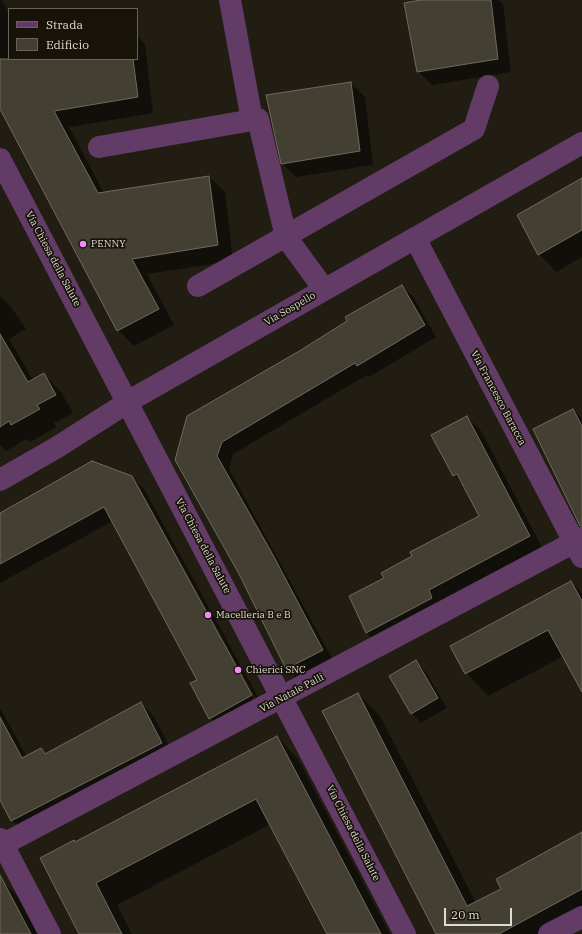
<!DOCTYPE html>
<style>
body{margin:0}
#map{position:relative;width:582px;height:934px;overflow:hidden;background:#211d12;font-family:"IBM Plex Serif",serif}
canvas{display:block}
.legend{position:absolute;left:8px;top:8px;width:130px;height:52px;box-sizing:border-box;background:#181309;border:1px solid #67635a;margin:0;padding:5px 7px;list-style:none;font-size:12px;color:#dedbd4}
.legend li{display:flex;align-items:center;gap:8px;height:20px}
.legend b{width:20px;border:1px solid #67635a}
.scale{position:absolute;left:444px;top:908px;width:68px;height:18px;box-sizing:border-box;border:2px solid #dedbd4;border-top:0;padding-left:5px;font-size:12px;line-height:14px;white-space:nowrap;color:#dedbd4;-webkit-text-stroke:3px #181309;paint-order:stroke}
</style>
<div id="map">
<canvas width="582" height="934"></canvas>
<ul class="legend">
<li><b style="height:5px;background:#623c66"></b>Strada</li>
<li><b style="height:11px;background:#443f33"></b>Edificio</li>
</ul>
<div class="scale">20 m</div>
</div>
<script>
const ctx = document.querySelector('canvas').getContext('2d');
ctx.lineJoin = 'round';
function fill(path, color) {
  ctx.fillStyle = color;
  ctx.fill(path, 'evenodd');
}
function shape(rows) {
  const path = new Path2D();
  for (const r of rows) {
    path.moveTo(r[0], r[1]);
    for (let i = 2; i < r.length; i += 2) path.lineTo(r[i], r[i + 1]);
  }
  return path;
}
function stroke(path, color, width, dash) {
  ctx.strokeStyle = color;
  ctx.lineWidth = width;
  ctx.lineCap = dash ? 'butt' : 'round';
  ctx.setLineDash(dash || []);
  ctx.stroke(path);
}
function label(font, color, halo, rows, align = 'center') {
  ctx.font = font + ' "IBM Plex Serif",serif';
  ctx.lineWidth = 3.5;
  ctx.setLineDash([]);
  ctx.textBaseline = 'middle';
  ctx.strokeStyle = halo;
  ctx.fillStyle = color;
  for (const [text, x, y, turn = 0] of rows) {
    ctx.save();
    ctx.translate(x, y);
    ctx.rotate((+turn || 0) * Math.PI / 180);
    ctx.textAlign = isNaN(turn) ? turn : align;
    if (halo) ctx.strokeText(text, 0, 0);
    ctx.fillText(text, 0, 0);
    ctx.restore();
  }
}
fill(shape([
 [0,0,2,0,9,13,9,59,137,59,137,36,145,44,153,113,69,127,104,193,209,177,225,192,233,261,147,274,174,325,134,346,118,330,0,107],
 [428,0,499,0,503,4,511,72,432,85,418,71],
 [351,83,365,97,373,165,296,177,282,163],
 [582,179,582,257,556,272,539,254],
 [402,286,414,298,436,337,369,377,367,375,233,454,229,469,334,662,299,680,287,668,239,574,176,459,301,350],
 [0,296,12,308,26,329,9,339,33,380,44,374,61,392,73,413,54,423,56,427,30,442,26,439,6,451,0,445],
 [573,410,582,419,582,519],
 [467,417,481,431,544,551,381,647,367,633,350,597,385,579,481,516,465,487,454,475],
 [131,477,144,489,264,708,222,730,210,718,198,680,113,521,0,583,0,514],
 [135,485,138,485,256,699,254,700],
 [571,582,582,593,582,690,564,656,488,696,466,673],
 [416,662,425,671,447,708,421,723,412,713],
 [358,694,380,716,476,903,503,890,582,834,582,923,562,934,437,934],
 [141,703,153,715,174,755,24,832,12,820,0,798,0,708,27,757,41,749,46,754],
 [277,737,298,759,390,934,328,934,271,824,117,905,132,934,80,934,75,843],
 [0,880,1,880,22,901,40,934,0,934]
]), '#0007');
const building = shape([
 [421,0,491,0,498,59,417,72,404,3,421,0],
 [0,59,133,59,138,97,54,111,98,193,209,176,218,245,132,259,159,309,117,331,0,109,0,59],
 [351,82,360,151,281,164,266,95,351,82],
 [582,178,582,230,538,255,517,215,582,178],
 [402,285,425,325,357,366,355,363,222,442,217,456,273,555,323,650,286,669,239,574,175,460,187,416,301,350,347,321,345,317,402,285],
 [0,334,28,382,44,373,56,395,37,405,40,409,11,425,9,421,0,427,0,334],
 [573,409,582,426,582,526,580,526,533,429,573,409],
 [467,416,530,536,429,590,432,598,366,633,349,596,384,578,381,573,412,556,410,552,479,516,457,474,453,476,431,435,467,416],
 [92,461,132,476,252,695,209,719,190,683,197,680,104,507,0,564,0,513,92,461],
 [571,581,582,601,582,692,548,630,465,674,450,646,571,581],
 [416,660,438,698,411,714,389,676,416,660],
 [358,693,467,906,501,889,496,879,582,832,582,889,499,934,436,934,322,711,358,693],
 [141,702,162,743,11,821,0,800,0,717,22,758,41,748,45,754,141,702],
 [277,736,381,934,327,934,256,799,96,883,122,934,79,934,40,858,74,840,75,842,277,736],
 [0,875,31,934,0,934,0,875]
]);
fill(building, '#443f33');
stroke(building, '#706a5d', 1);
stroke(shape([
 [230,0,252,120],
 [99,147,258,119,286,237,324,289],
 [415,238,582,557],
 [198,286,474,129,488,86],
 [0,480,56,448,136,397,582,143],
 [0,839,50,934],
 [0,846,582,538],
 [549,934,582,917]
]), '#623c66', 22);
stroke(shape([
 [0,159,405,934]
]), '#623c66', 22);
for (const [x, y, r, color] of [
 [83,244,4,"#ee8cf8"],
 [208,615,4,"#ee8cf8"],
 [238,670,4,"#ee8cf8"]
]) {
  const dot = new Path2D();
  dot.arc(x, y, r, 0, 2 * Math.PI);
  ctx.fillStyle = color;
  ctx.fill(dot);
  stroke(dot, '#181309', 1.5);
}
label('10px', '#dedbd4', '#181309', [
 ["PENNY",91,244],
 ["Macelleria B e B",216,615],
 ["Chierici SNC",246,670]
], 'left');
label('10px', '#dedbd4', '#181309', [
 ["Via Chiesa della Salute",53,259,62],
 ["Via Sospello",290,309,-30],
 ["Via Francesco Baracca",498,398,62],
 ["Via Chiesa della Salute",203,546,62],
 ["Via Natale Palli",292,693,-28],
 ["Via Chiesa della Salute",353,833,63]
]);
</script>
